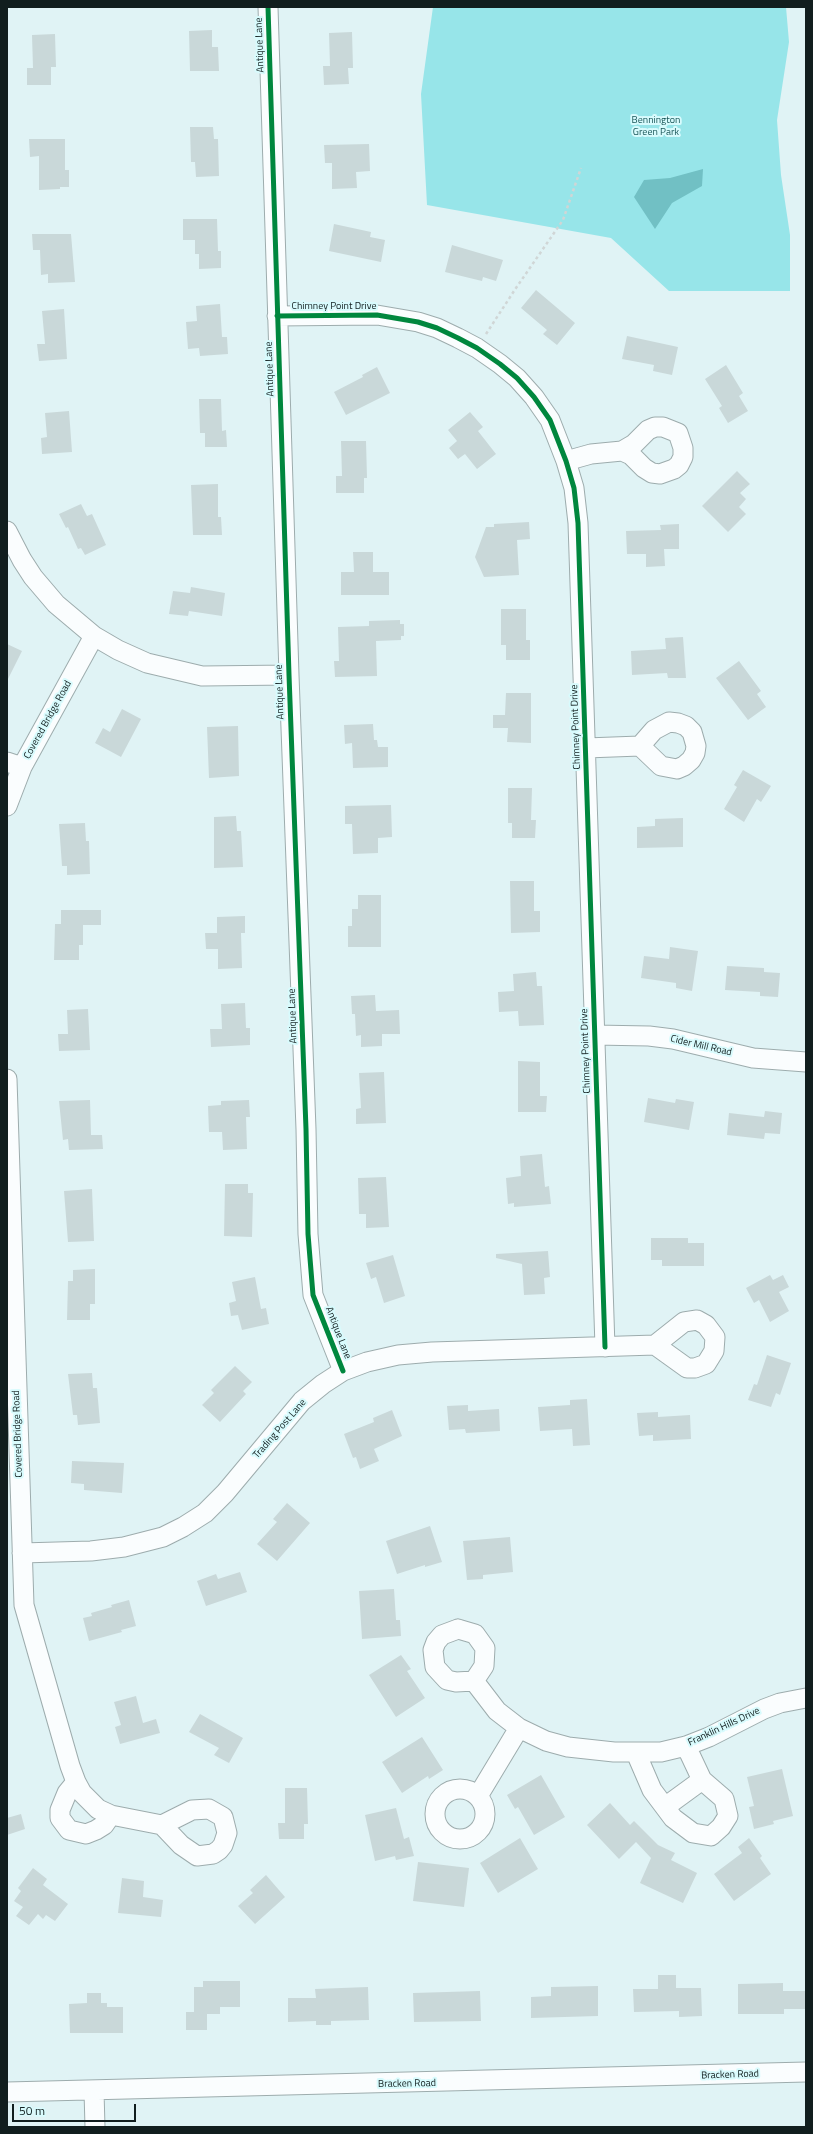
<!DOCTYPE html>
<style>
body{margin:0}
#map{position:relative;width:813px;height:2134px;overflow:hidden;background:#e0f3f5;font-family:"Titillium Web",sans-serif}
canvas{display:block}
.frame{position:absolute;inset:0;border:8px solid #111e1e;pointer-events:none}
.scale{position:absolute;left:12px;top:2104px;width:124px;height:18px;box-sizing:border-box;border:2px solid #111e1e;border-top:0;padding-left:5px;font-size:12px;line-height:14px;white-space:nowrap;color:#111e1e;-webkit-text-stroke:3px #d8fbfd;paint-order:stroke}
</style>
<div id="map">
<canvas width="813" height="2134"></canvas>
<div class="frame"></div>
<div class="scale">50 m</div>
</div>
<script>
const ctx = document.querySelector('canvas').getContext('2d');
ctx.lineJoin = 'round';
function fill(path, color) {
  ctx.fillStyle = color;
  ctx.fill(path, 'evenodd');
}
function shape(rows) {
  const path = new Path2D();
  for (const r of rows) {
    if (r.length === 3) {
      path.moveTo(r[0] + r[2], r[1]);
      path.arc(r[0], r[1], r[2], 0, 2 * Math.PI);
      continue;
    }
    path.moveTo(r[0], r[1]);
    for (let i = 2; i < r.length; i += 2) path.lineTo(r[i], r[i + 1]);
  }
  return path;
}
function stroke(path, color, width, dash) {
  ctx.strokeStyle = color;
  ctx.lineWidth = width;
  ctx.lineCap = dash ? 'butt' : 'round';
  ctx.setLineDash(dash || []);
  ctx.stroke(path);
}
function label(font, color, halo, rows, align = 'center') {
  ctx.font = font + ' "Titillium Web",sans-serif';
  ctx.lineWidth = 4;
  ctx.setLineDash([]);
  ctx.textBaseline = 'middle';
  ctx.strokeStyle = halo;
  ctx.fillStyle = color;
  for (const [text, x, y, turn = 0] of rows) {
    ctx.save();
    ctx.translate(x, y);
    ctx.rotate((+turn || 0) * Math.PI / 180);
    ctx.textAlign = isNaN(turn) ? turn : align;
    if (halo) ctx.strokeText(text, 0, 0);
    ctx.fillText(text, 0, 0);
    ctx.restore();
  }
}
fill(shape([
 [433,7,786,7,789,42,777,120,781,175,790,235,790,291,669,291,611,238,427,205,421,94]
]), '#97e5e9');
fill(shape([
 [703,169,702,186,672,203,655,229,634,197,644,180,670,178]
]), '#71c0c4');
fill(shape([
 [212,30,212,47,218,47,219,71,190,71,189,31],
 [352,32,353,68,348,68,349,84,324,85,323,66,330,66,329,33],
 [55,34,56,67,51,67,51,85,27,85,27,68,33,68,32,35],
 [190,127,213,127,214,139,218,139,219,176,196,177,195,162,191,162],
 [29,139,65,139,65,170,69,170,69,187,60,187,60,189,39,190,39,156,30,157],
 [369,144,370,171,356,172,357,188,332,189,332,163,325,163,324,145],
 [183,219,217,219,218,251,221,251,221,268,199,269,199,254,195,254,195,240,183,240],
 [334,224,371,232,370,237,385,240,381,262,329,251],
 [32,234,71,234,75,282,48,283,48,274,41,275,40,250,33,250],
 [452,245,503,260,496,281,483,277,482,281,445,272],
 [536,290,575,323,557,345,543,334,547,330,521,308],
 [220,304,222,337,227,337,228,354,200,356,199,348,188,349,186,322,197,321,196,306],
 [64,309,67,359,39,361,37,344,45,344,42,311],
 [627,336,678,347,672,375,653,371,654,365,622,359],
 [726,365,743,393,739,396,748,411,728,423,719,408,722,406,705,379],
 [377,367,390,393,346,415,334,392,363,377,362,375],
 [199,399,221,399,222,431,226,430,227,447,205,447,205,433,200,433],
 [69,411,72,452,42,454,41,438,47,437,45,413],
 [470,412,483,427,478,431,496,454,477,469,465,454,458,459,449,448,457,441,448,430],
 [341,441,366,441,367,478,364,478,364,493,336,493,336,476,342,476],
 [737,471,750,484,740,493,746,499,739,507,746,514,728,532,702,506],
 [218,484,218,517,221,517,222,535,193,535,191,485],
 [81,504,87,516,92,514,106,545,85,555,81,548,78,549,68,527,66,528,59,514],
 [529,522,530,539,517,540,519,575,484,577,475,557,486,527,494,527,494,524],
 [679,524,679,549,664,549,665,566,646,567,646,554,627,554,626,531,661,530,660,525],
 [353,552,373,552,373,572,389,572,389,595,341,595,341,572,354,572],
 [191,587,225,593,222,616,189,611,188,616,169,614,173,591,190,593],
 [501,609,526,609,526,640,530,640,530,660,506,660,506,645,501,645],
 [400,620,400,624,404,624,404,636,401,636,401,640,376,641,377,676,335,677,334,661,339,661,338,627,369,626,369,621],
 [683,637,686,678,668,678,667,673,632,675,631,651,666,649,665,638],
 [7,644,22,651,7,681],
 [739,661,761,691,757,694,766,707,748,720,716,678],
 [506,693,531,693,531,743,507,742,508,728,493,728,493,715,505,715],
 [122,709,141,719,121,757,95,743,103,728,110,732],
 [373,724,374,740,377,740,378,747,388,747,388,767,353,768,352,743,345,744,344,725],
 [238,726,239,776,209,778,207,727],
 [743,770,771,786,761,802,757,799,744,822,724,809,737,787,734,785],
 [508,788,532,788,531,820,536,820,535,838,512,838,512,823,508,823],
 [391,805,392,837,378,838,378,853,353,854,352,824,345,824,345,806],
 [236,816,237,831,241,831,243,867,214,868,214,817],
 [683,818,683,847,637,848,637,827,655,826,655,819],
 [85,823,86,841,89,841,90,874,67,875,67,866,62,866,59,824],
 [510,881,534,881,534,911,540,911,540,932,511,933],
 [358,895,381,895,381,947,348,947,348,926,352,926,352,909,358,909],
 [61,910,101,910,101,925,83,925,83,945,79,945,79,960,54,960,55,924,61,924],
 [245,916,245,933,241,933,242,968,218,969,218,949,206,949,205,933,217,933,217,917],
 [670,947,698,951,692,991,676,988,676,983,641,978,644,956,669,959],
 [727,966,764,968,764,972,780,973,778,997,760,996,760,992,725,990],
 [536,972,537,986,542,986,544,1025,519,1026,518,1011,499,1012,498,992,514,991,513,974],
 [375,995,376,1011,399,1010,400,1034,382,1034,382,1046,361,1047,361,1035,356,1036,355,1014,352,1014,351,996],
 [245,1003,246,1028,250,1028,250,1045,211,1047,210,1029,222,1029,221,1004],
 [88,1009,90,1050,59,1051,58,1034,68,1034,67,1010],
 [518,1061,540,1062,540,1096,547,1096,546,1112,518,1112],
 [384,1072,386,1123,356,1124,356,1109,361,1108,359,1073],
 [648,1098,675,1103,676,1099,694,1102,689,1130,644,1122],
 [90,1100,91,1135,102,1135,103,1149,69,1150,68,1139,63,1140,59,1101],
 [249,1100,250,1117,246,1117,247,1149,223,1150,222,1132,209,1132,208,1106,221,1105,221,1101],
 [765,1111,782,1113,780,1134,765,1133,764,1139,727,1135,729,1113,764,1117],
 [542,1154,545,1187,549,1186,551,1204,514,1207,514,1203,508,1204,506,1178,521,1176,520,1156],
 [386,1177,389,1227,366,1228,366,1214,359,1214,358,1178],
 [225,1184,248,1184,248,1193,253,1193,252,1237,224,1236],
 [92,1189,94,1241,68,1242,64,1191],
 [651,1238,688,1238,688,1243,704,1243,704,1266,662,1266,662,1260,651,1260],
 [548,1251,550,1277,544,1278,545,1294,524,1295,522,1264,496,1258,496,1254],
 [393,1255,405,1296,384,1303,376,1277,371,1279,366,1263],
 [95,1269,95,1304,90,1304,90,1320,67,1320,68,1281,73,1281,73,1270],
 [770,1275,773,1280,783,1275,789,1287,779,1292,789,1311,770,1322,759,1300,754,1303,746,1288],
 [255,1277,261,1309,266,1308,269,1324,242,1330,238,1315,231,1316,229,1303,236,1301,232,1282],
 [767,1355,791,1363,780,1395,776,1393,771,1407,748,1400,754,1384,757,1385],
 [235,1366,252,1382,243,1391,246,1394,220,1422,202,1405,214,1393,211,1390],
 [92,1373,93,1388,97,1388,100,1423,78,1425,77,1415,73,1415,68,1374],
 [587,1399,590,1445,573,1446,572,1429,540,1431,538,1407,570,1405,570,1400],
 [468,1405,468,1411,499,1409,500,1431,466,1433,465,1429,449,1430,447,1406],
 [392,1410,402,1436,374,1449,379,1461,360,1469,356,1457,353,1458,344,1434,374,1422,373,1418],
 [658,1412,658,1417,690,1415,691,1439,653,1441,653,1435,639,1436,637,1413],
 [72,1461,124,1463,122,1493,84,1490,84,1484,71,1483],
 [287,1503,310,1523,277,1561,257,1544,277,1522,273,1519],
 [430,1526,442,1562,425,1567,425,1565,397,1574,386,1541],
 [510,1537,513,1572,483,1575,483,1579,467,1580,463,1541],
 [240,1572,247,1592,206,1606,197,1581,216,1574,218,1579],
 [394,1589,396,1620,400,1620,401,1636,362,1639,359,1591],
 [129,1600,136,1626,121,1630,122,1632,89,1641,83,1618,92,1616,91,1613,112,1607,111,1605],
 [401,1655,411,1669,407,1671,425,1698,396,1717,369,1675],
 [136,1696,143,1723,156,1719,160,1733,120,1744,115,1727,121,1725,114,1702],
 [200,1714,243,1738,229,1763,214,1755,219,1748,189,1732],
 [422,1737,443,1770,429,1779,428,1776,402,1793,382,1762],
 [782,1769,793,1816,773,1821,774,1824,754,1829,749,1807,754,1806,747,1777],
 [541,1775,565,1817,534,1835,518,1807,515,1809,507,1795],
 [285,1788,307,1788,308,1824,304,1824,304,1839,279,1839,278,1823,285,1823],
 [610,1803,630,1825,634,1821,658,1845,675,1853,671,1860,697,1873,683,1903,640,1883,651,1858,636,1842,619,1859,587,1825],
 [396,1808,404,1839,409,1837,414,1856,396,1860,395,1856,375,1861,365,1815],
 [21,1814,25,1829,7,1835,7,1818],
 [520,1838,538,1869,498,1893,480,1863],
 [749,1838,762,1856,760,1858,771,1874,734,1901,714,1874,742,1853,738,1847],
 [418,1862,469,1868,464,1907,413,1901],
 [33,1868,47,1879,43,1885,68,1904,55,1921,46,1915,43,1919,38,1914,29,1925,16,1916,23,1907,14,1901,21,1891,18,1888],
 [266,1875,285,1897,255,1924,238,1906,253,1893,250,1890],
 [122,1878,144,1881,143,1897,163,1900,161,1917,118,1913],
 [658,1975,676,1975,676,1988,701,1988,702,2016,679,2017,679,2011,634,2012,633,1989,658,1989],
 [203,1981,240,1981,240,2007,220,2007,220,2014,207,2014,207,2030,186,2030,186,2012,194,2012,194,1987,203,1987],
 [783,1983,783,1991,806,1991,806,2009,784,2009,784,2014,738,2014,738,1984],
 [598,1986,598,2016,531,2018,531,1997,551,1996,551,1987],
 [368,1987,369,2020,331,2021,331,2025,316,2025,316,2021,288,2022,288,1998,316,1998,315,1989],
 [480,1991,481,2021,414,2022,413,1993],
 [87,1993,101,1993,101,2003,107,2003,107,2007,123,2007,123,2033,70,2033,69,2004,87,2003]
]), '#c9d8d9');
const minor = shape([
 [268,7,289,675,306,1129,308,1234,313,1295,343,1371],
 [277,316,377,315,418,322,437,328,458,338,477,348,500,364,517,378,534,397,550,420,566,461,574,488,578,523,605,1347],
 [566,461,591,454,622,451,634,444,648,430,655,427,663,427,678,433,683,448,683,457,679,465,674,469,660,474,652,473,644,468,631,455,622,451],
 [7,531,22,560,33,577,56,604,94,636,118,650,147,663,202,676,289,675],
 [586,748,640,746,661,766,677,769,684,766,691,760,695,753,696,746,692,732,686,726,678,723,669,722,654,730,640,746],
 [7,762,22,767],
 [7,806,22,767,94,636],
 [595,1035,649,1036,673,1039,753,1058,806,1062],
 [7,1079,24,1605,70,1766,76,1782,82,1793,98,1809,111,1815,162,1825,181,1845,197,1856,213,1854,219,1850,223,1845,227,1833,223,1817,209,1809,192,1810,162,1825],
 [697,1320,706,1325,715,1337,714,1351,706,1364,695,1368,687,1368,655,1345,684,1322,697,1320],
 [22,1553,91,1551,124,1547,163,1537,183,1527,205,1513,225,1493,302,1401,323,1384,343,1371,367,1362,398,1355,432,1352,655,1345],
 [458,1629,475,1634,485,1648,484,1666,474,1681,456,1682,447,1680,435,1667,433,1650,436,1642,442,1635,458,1629],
 [474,1681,497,1711,519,1728,546,1741,568,1747,614,1752,661,1752,686,1746,709,1737,764,1709,780,1703,806,1698],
 [636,1753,652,1790,673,1818,693,1833,711,1836,721,1827,728,1816,724,1799,702,1780,686,1746],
 [76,1782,67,1793,60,1810,60,1818,69,1830,86,1834,96,1830,104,1825,111,1815],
 [460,1814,25],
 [478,1796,519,1728],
 [665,1807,702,1780],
 [94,2091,95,2127],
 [7,2092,806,2072]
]);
stroke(minor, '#9dacad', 21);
stroke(shape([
 [486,334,516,288,563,220,581,168]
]), '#d0d6d6', 2.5, [3, 3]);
stroke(minor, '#fafdfe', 19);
stroke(shape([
 [268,7,289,675,306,1129,308,1234,313,1295,343,1371],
 [277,316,377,315,418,322,437,328,458,338,477,348,500,364,517,378,534,397,550,420,566,461,574,488,578,523,605,1347]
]), '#00873e', 5);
label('10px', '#111e1e', '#d8fbfd', [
 ["Antique Lane",260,45,-92],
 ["Chimney Point Drive",334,307],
 ["Antique Lane",270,369,-92],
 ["Antique Lane",280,692,-92],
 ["Covered Bridge Road",48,720,-61],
 ["Chimney Point Drive",576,727,-92],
 ["Antique Lane",293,1016,-92],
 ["Cider Mill Road",701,1046,13],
 ["Chimney Point Drive",586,1051,-92],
 ["Antique Lane",338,1333,69],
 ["Trading Post Lane",280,1429,-49],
 ["Covered Bridge Road",18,1434,-92],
 ["Franklin Hills Drive",724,1727,-25],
 ["Bracken Road",730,2075,-2],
 ["Bracken Road",407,2084,-1]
]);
label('10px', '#195557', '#d8fbfd', [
 ["Bennington",656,121],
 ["Green Park",656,133]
]);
</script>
